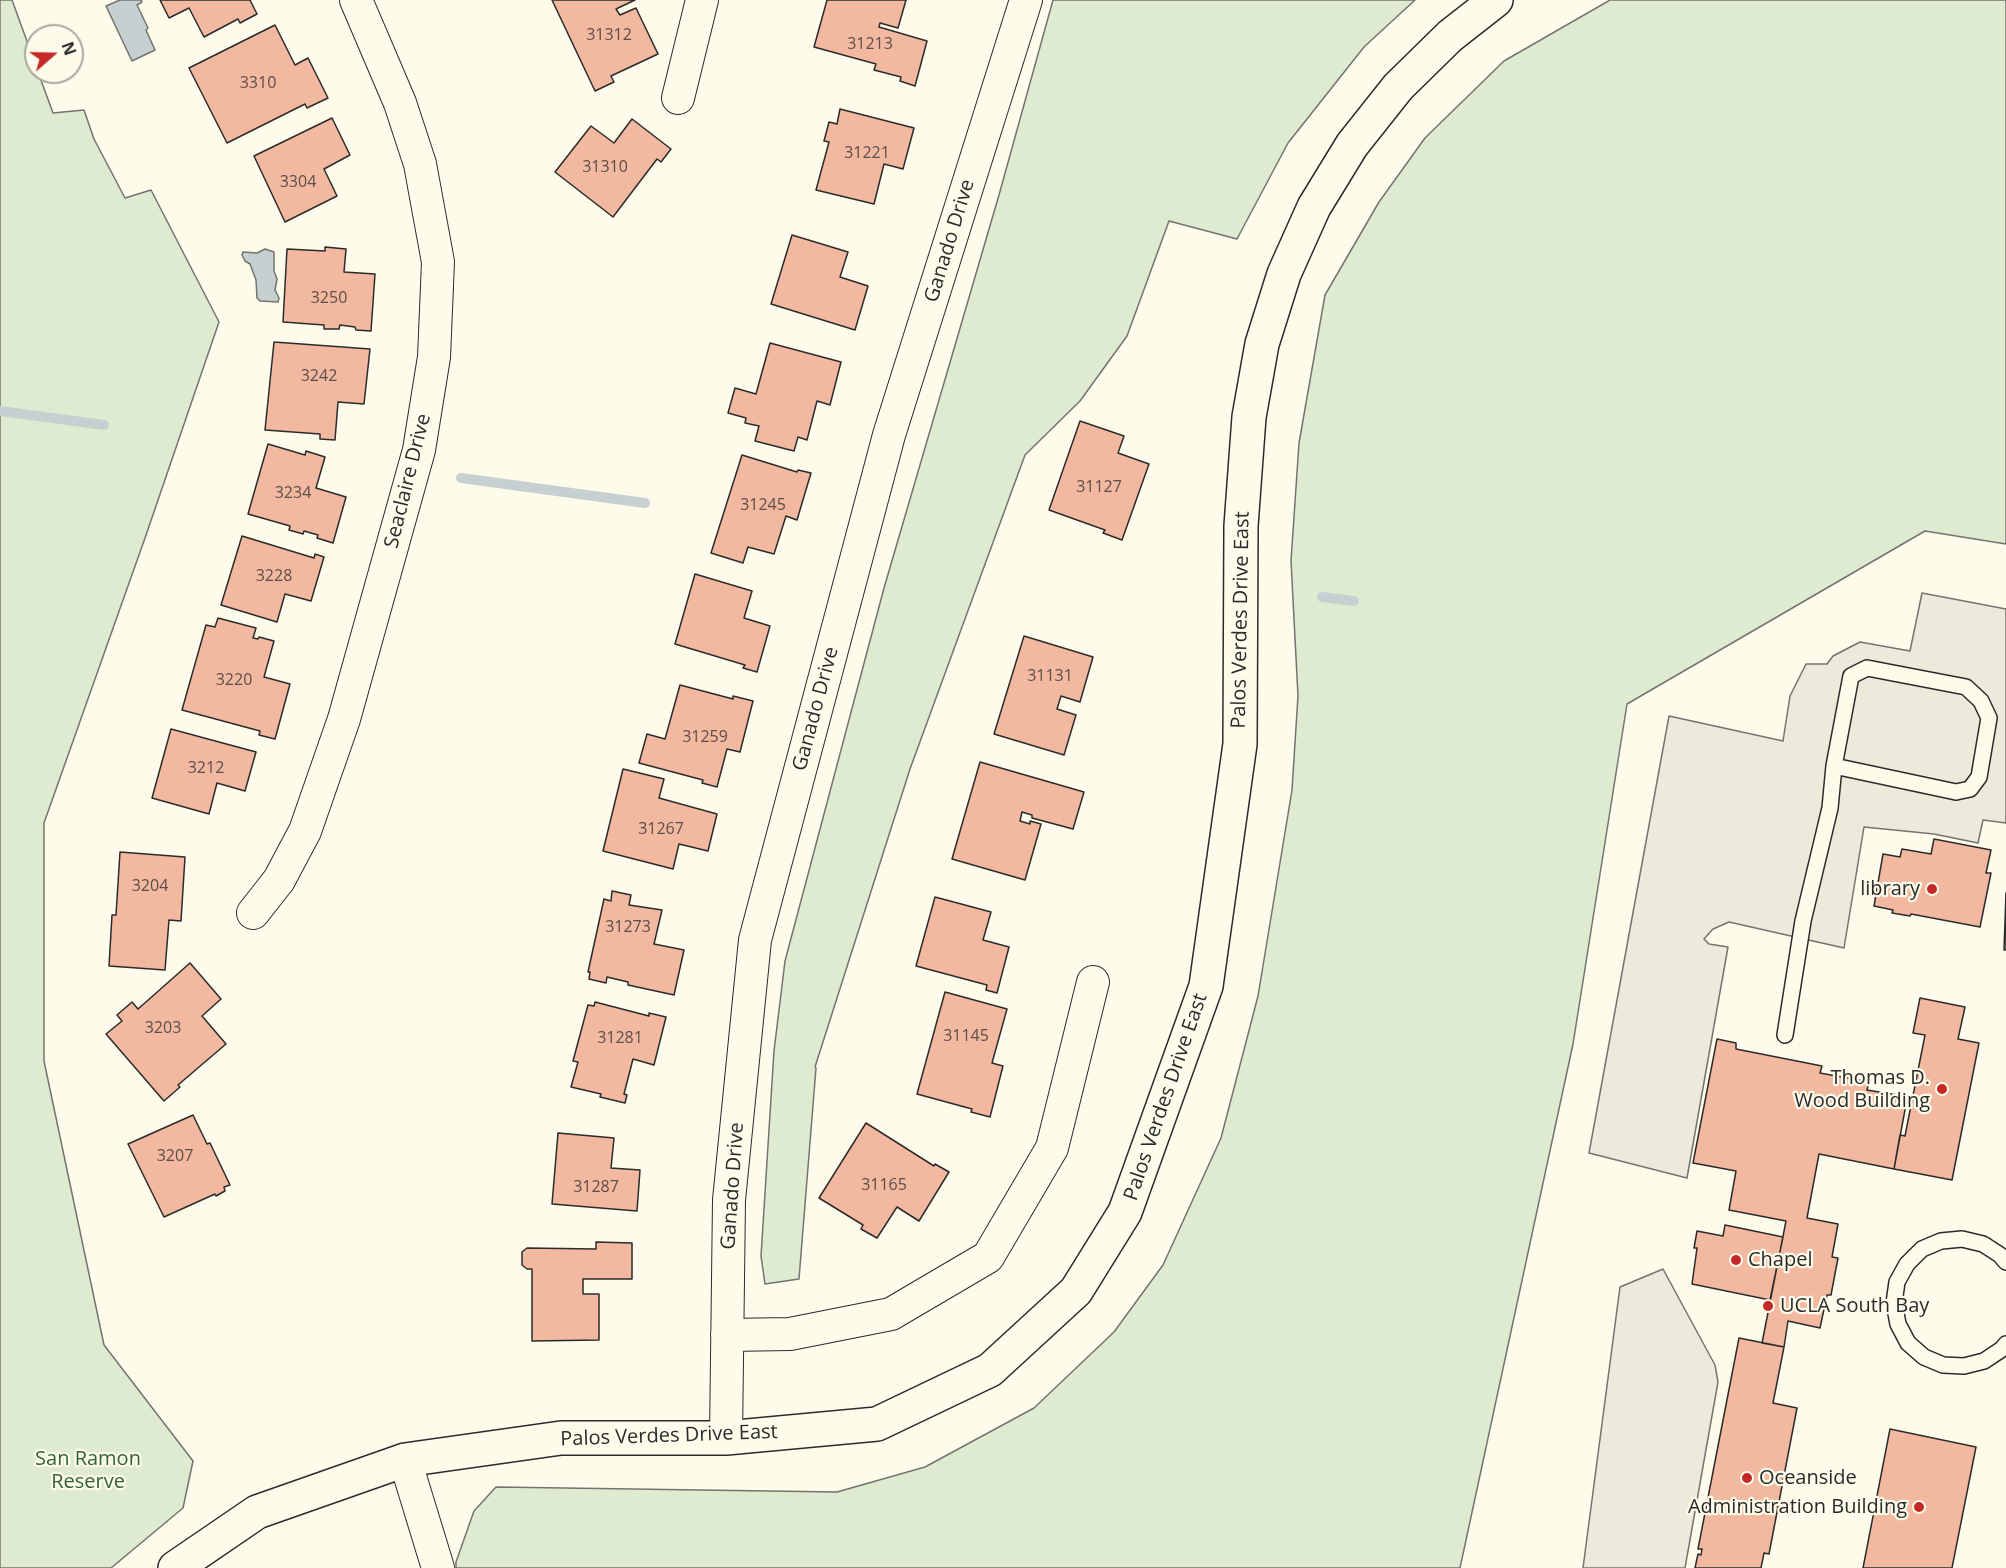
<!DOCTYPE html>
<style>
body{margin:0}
#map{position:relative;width:2006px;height:1568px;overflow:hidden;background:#fdfbea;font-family:"Open Sans",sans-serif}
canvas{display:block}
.north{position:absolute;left:24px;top:24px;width:60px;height:60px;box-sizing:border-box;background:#fdfbea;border:2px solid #a9a89e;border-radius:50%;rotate:70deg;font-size:16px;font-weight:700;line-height:24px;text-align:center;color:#2b2b2b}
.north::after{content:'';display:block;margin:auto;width:21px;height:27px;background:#c62828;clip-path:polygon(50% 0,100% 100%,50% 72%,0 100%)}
</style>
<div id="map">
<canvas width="2006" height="1568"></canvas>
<div class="north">N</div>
</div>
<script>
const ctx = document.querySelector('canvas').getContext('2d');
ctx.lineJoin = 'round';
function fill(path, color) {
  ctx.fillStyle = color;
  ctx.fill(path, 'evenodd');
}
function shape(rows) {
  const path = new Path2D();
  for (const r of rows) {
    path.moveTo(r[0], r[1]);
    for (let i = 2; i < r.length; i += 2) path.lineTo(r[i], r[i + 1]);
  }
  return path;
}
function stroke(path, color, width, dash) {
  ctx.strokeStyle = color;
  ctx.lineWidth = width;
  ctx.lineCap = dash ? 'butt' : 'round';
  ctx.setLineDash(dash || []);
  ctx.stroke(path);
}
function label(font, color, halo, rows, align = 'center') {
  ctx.font = font + ' "Open Sans",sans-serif';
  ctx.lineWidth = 4.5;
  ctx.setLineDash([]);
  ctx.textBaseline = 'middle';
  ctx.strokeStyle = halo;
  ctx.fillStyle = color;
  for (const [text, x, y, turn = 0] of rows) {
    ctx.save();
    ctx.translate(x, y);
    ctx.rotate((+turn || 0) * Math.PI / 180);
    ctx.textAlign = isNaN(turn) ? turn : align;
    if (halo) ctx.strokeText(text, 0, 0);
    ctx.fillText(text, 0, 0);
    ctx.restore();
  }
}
const green = shape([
 [0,0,12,0,36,66,36,72,38,72,53,113,84,110,94,139,125,198,151,190,219,322,145,538,44,823,44,1061,104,1345,193,1461,183,1508,111,1568,0,1568,0,0],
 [1053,0,1415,0,1364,47,1288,143,1237,239,1169,221,1127,336,1080,401,1025,455,910,769,815,1067,816,1068,799,1279,765,1284,761,1256,774,1051,785,961,884,588,999,195,1053,0],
 [1610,0,2006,0,2006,544,1925,531,1627,704,1573,1044,1460,1568,456,1568,456,1562,474,1511,496,1487,837,1492,925,1467,1034,1408,1114,1332,1163,1265,1221,1138,1258,996,1292,790,1298,696,1291,561,1299,443,1325,295,1379,202,1425,138,1504,61,1610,0]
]);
fill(green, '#deebd1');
stroke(green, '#74746e', 1.5);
const parking = shape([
 [1922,593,2006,609,2006,823,1983,820,1978,843,1934,834,1864,827,1844,948,1729,922,1713,929,1704,939,1709,944,1728,947,1687,1178,1589,1153,1669,716,1783,741,1790,696,1806,664,1827,664,1833,656,1860,642,1910,651,1922,593],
 [1663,1269,1715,1365,1718,1382,1685,1568,1583,1568,1620,1287,1663,1269]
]);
fill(parking, '#eceadb');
stroke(parking, '#74746e', 1.5);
const water = shape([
 [120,0,141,0,142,2,137,5,148,28,146,30,155,50,132,61,106,6,120,0],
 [265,249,274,252,274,271,277,279,275,290,279,298,278,302,260,301,257,298,256,280,250,264,245,261,242,255,243,252,257,253,265,249]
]);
fill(water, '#c7d0d0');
stroke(water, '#74746e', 1.5);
stroke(shape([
 [0,411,104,425],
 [461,478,645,503],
 [1322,597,1354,601]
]), '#c7d0d0', 10);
const building = shape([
 [160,0,250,0,257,14,240,23,238,19,204,37,189,8,169,18,160,0],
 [552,0,635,0,616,9,620,15,636,8,658,54,611,76,614,82,595,91,552,0],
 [827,0,906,0,898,28,880,23,879,27,927,41,915,86,900,81,901,77,874,70,876,64,814,47,827,0],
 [275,25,295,65,308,58,328,98,307,108,305,104,227,143,189,68,275,25],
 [840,109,914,128,903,169,884,164,874,204,816,190,829,142,824,141,829,122,837,124,840,109],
 [332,118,350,155,324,169,337,196,285,222,254,156,332,118],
 [632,119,671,149,661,162,657,159,613,217,555,172,591,126,614,143,632,119],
 [792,235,848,252,840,277,868,286,855,330,771,304,792,235],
 [325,247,346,249,344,272,375,274,371,331,356,330,355,327,340,325,339,329,324,329,324,325,283,322,287,249,325,251,325,247],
 [274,342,370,349,364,404,338,402,335,440,320,439,320,434,265,430,274,342],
 [770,343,841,362,830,405,817,401,807,440,798,437,794,451,755,441,759,426,745,423,746,418,728,413,735,388,756,394,770,343],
 [1080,421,1124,436,1118,453,1149,464,1122,540,1103,533,1105,530,1049,510,1080,421],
 [268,444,305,455,306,451,325,457,316,488,346,497,333,543,317,538,318,535,304,531,303,534,289,530,290,526,248,514,268,444],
 [742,455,797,472,798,470,811,473,797,520,786,516,774,554,748,547,743,563,711,553,742,455],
 [242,536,314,558,315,554,324,557,311,601,285,594,277,622,221,605,242,536],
 [695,574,752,591,744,618,770,626,757,672,743,668,745,665,675,644,695,574],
 [218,618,256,628,253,638,258,639,259,637,274,641,264,677,290,684,275,739,259,735,260,731,182,710,206,625,215,627,218,618],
 [1024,636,1093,657,1080,702,1061,696,1057,709,1076,715,1064,755,994,734,1024,636],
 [680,685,733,699,733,696,753,701,740,752,727,749,717,787,702,783,703,780,639,763,647,734,665,739,680,685],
 [171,729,256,752,245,791,217,783,209,814,152,798,171,729],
 [980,762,1084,792,1073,829,1032,818,1032,815,1022,812,1020,821,1030,824,1030,821,1041,824,1025,880,952,859,980,762],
 [623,769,664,779,659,798,717,814,708,851,679,844,673,869,603,851,623,769],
 [1934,839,1991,850,1986,873,1991,873,1980,927,1911,914,1910,916,1892,913,1893,910,1874,906,1883,854,1900,857,1902,849,1931,854,1934,839],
 [120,852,185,857,181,921,169,920,165,970,109,966,112,915,116,915,120,852],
 [612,891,631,895,629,905,662,910,654,944,684,950,674,995,628,985,628,982,607,977,606,983,589,979,590,972,588,972,604,899,611,901,612,891],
 [2006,893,2006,950,2004,950,2006,893],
 [935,897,991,912,983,940,1009,947,997,993,986,990,987,985,916,966,935,897],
 [190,963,221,999,202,1016,226,1044,178,1085,180,1087,164,1101,106,1034,122,1021,117,1015,132,1002,138,1009,190,963],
 [945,992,1007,1009,992,1063,1003,1066,990,1117,971,1112,972,1109,917,1094,945,992],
 [1920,998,1965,1007,1958,1039,1979,1043,1952,1180,1894,1169,1900,1135,1905,1136,1925,1035,1913,1033,1920,998],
 [595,1002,649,1016,649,1013,666,1017,654,1065,633,1059,624,1094,627,1095,625,1103,600,1097,601,1094,571,1087,578,1062,573,1061,588,1005,594,1006,595,1002],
 [1717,1039,1736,1043,1736,1049,1822,1066,1820,1073,1869,1082,1867,1090,1897,1095,1897,1097,1907,1099,1894,1169,1819,1154,1807,1218,1838,1224,1832,1257,1838,1258,1831,1295,1827,1295,1820,1328,1788,1321,1784,1347,1762,1343,1786,1221,1729,1210,1736,1171,1693,1163,1717,1039],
 [193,1115,207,1144,210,1143,230,1185,224,1187,225,1191,216,1196,215,1194,164,1217,128,1144,193,1115],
 [866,1123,934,1166,935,1164,949,1172,919,1221,897,1207,877,1238,861,1229,863,1225,819,1198,866,1123],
 [558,1133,614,1138,611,1168,640,1170,637,1211,552,1204,558,1133],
 [1725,1225,1783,1237,1770,1300,1692,1284,1697,1248,1694,1248,1697,1231,1723,1236,1725,1225],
 [596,1242,632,1243,632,1279,583,1279,583,1294,599,1294,599,1340,532,1341,532,1269,527,1269,522,1265,522,1252,527,1248,596,1249,596,1242],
 [1739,1338,1784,1347,1773,1403,1797,1408,1769,1554,1764,1553,1761,1568,1695,1568,1698,1554,1701,1555,1702,1549,1698,1549,1739,1338],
 [1890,1429,1976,1447,1952,1568,1863,1568,1890,1429]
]);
fill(building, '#f2b8a0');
stroke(building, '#2b2b2b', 1.5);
const service = shape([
 [1785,1035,1803,921,1830,808,1834,766,1956,792,1970,789,1979,777,1989,718,1981,701,1966,687,1867,668,1851,676,1834,766],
 [2006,1262,2000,1255,1983,1244,1962,1239,1941,1241,1922,1249,1907,1264,1897,1282,1894,1303,1898,1324,1908,1343,1924,1357,1943,1365,1964,1366,1984,1361,2002,1349,2006,1344]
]);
const minor = shape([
 [678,98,702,0],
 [253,913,279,880,305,831,344,719,419,450,434,357,438,262,420,164,400,103,356,0],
 [727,1335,790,1334,891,1314,988,1257,1052,1148,1093,982],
 [726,1438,729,1200,755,940,889,435,1026,0],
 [405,1460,438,1568]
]);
const tertiary = shape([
 [175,1568,257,1512,405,1460,561,1438,726,1438,877,1424,990,1370,1076,1291,1125,1212,1206,986,1240,744,1241,526,1249,417,1262,344,1284,274,1314,207,1352,145,1398,87,1450,36,1496,0]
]);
stroke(service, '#2b2b2b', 18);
stroke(minor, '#2b2b2b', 34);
stroke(tertiary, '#2b2b2b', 36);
stroke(service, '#fdfbea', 15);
stroke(minor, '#fdfbea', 32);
stroke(tertiary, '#fdfbea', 33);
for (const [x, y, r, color] of [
 [1932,889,6,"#c62828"],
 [1942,1089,6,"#c62828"],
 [1736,1260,6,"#c62828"],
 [1768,1306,6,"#c62828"],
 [1747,1478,6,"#c62828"],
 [1919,1507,6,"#c62828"]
]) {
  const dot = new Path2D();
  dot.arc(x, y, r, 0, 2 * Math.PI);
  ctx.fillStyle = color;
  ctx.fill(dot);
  stroke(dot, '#fdfbea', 2);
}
label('16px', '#5d4e48', null, [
 ["31312",609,35],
 ["31213",870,44],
 ["3310",258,83],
 ["31221",867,153],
 ["31310",605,167],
 ["3304",298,182],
 ["3250",329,298],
 ["3242",319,376],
 ["31127",1099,487],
 ["3234",293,493],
 ["31245",763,505],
 ["3228",274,576],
 ["31131",1050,676],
 ["3220",234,680],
 ["31259",705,737],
 ["3212",206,768],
 ["31267",661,829],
 ["3204",150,886],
 ["31273",628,927],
 ["3203",163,1028],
 ["31145",966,1036],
 ["31281",620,1038],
 ["3207",175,1156],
 ["31165",884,1185],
 ["31287",596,1187]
]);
label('20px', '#2b2b2b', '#fdfbea', [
 ["Ganado Drive",950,241,-73],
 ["Seaclaire Drive",408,481,-76],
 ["Palos Verdes Drive East",1241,620,-89],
 ["Ganado Drive",816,709,-75],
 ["Palos Verdes Drive East",1166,1097,-71],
 ["Ganado Drive",733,1186,-86],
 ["Palos Verdes Drive East",669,1436,-2]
]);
label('20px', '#2b2b2b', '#fdfbea', [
 ["library",1920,889],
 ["Thomas D.",1930,1078],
 ["Wood Building",1930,1101],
 ["Chapel",1748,1260,"left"],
 ["UCLA South Bay",1780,1306,"left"],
 ["Oceanside",1759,1478,"left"],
 ["Administration Building",1907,1507]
], 'right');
label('20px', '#34623c', '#fdfbea', [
 ["San Ramon",88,1459],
 ["Reserve",88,1482]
]);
</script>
